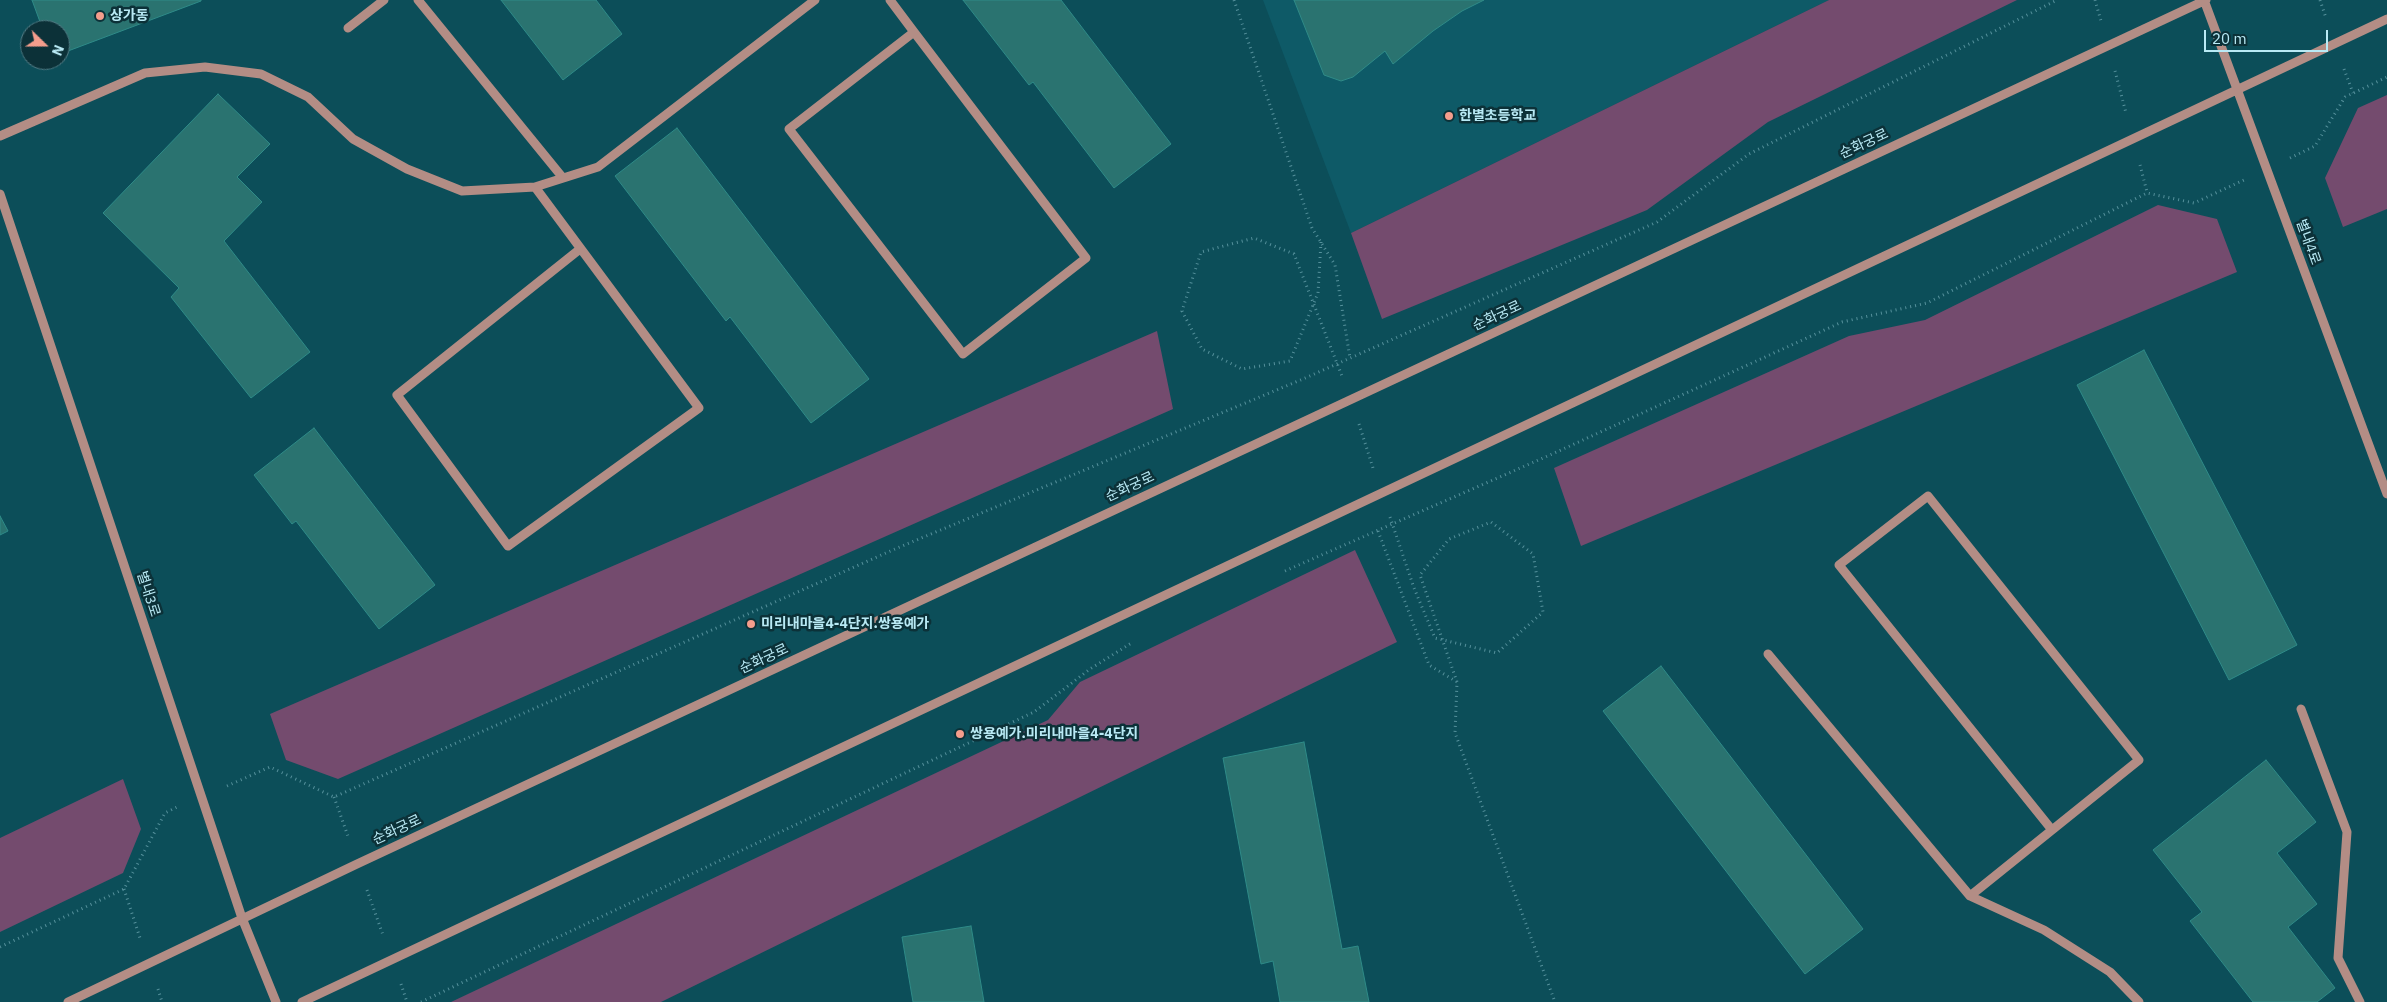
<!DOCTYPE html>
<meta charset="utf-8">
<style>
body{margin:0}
#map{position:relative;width:2387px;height:1002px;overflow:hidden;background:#0c4e59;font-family:"IBM Plex Sans",sans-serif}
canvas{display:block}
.north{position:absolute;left:20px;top:20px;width:50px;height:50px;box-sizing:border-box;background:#0c3138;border:1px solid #517b84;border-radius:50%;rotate:112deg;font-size:14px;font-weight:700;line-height:20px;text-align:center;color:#b9eaf5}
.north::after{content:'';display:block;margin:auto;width:18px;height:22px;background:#f49d8c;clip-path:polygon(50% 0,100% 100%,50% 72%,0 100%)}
.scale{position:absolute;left:2204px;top:30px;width:124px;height:22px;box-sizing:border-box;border:2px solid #b9eaf5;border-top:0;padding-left:6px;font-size:15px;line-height:18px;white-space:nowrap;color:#b9eaf5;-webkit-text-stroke:4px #0c3138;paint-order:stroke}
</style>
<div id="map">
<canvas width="2387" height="1002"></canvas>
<div class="north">N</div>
<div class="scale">20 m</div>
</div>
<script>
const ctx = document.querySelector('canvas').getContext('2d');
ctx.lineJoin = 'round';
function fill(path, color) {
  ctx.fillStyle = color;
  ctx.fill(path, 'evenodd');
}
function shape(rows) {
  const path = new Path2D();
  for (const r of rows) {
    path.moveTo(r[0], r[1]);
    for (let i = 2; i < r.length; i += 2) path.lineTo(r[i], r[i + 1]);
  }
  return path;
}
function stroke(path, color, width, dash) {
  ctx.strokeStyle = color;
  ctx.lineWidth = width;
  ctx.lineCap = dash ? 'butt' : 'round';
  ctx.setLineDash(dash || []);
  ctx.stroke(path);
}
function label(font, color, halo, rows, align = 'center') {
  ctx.font = font + ' "IBM Plex Sans","Noto Sans KR",sans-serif';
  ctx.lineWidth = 5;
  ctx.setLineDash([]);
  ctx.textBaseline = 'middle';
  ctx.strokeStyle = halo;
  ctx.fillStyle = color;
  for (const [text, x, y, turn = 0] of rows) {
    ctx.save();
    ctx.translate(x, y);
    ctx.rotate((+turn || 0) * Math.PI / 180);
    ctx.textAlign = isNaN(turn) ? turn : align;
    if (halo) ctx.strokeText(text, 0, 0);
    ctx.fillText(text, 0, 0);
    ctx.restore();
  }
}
fill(shape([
 [1263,0,1829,0,1351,233]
]), '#0e5a67');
fill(shape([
 [1829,0,2017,0,1768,122,1647,210,1382,319,1351,233],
 [2387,95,2387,209,2343,227,2325,178,2358,108],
 [2158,205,2217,219,2237,272,1581,546,1554,468,1849,336,1925,320],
 [1157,331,1173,409,338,779,286,760,270,714],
 [1355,550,1397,642,661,1002,451,1002,1048,720,1080,682],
 [123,779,141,829,123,873,0,932,0,838]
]), '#744b6e');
const building = shape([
 [32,0,201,0,201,1,60,54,60,30,43,30,32,0],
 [501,0,596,0,622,34,563,80,501,0],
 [963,0,1061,0,1171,144,1114,188,1033,82,1029,85,963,0],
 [1294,0,1484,0,1462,11,1433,31,1393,64,1385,51,1353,77,1341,81,1324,75,1294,0],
 [218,94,270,144,237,177,262,202,224,241,310,352,251,398,171,297,179,288,103,213,218,94],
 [677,128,869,379,811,423,730,317,726,321,615,176,677,128],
 [2144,350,2297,645,2229,680,2077,385,2144,350],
 [314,428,435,585,379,629,296,521,292,524,254,475,314,428],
 [0,516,8,531,0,535,0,516],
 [1661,666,1863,929,1805,974,1603,711,1661,666],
 [1304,742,1342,949,1358,946,1369,1002,1280,1002,1273,961,1261,964,1223,758,1304,742],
 [2266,760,2316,822,2277,853,2317,904,2288,927,2335,988,2317,1002,2253,1002,2190,921,2202,912,2153,850,2266,760],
 [971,926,984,1002,913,1002,902,937,971,926]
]);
fill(building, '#2a7370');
stroke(building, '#2f8b88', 1);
stroke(shape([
 [1234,0,1312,228,1335,265,1350,358],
 [2095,0,2101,21],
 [2320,0,2326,18],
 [2344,69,2353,93],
 [2115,71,2126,113],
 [2290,158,2315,146,2345,97,2387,77],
 [2140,165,2147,192],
 [1321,242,1318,293,1290,361,1242,369,1202,349,1182,311,1201,252,1254,238,1294,254,1342,376],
 [1359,424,1373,468],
 [1390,517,1414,588,1435,638,1497,653,1543,612,1533,554,1491,522,1449,539,1420,575,1457,682],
 [1378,531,1429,665,1457,682,1455,733,1555,1002],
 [1285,571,1550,455,1842,322,1927,303,2147,193,2194,203,2244,180],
 [227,786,270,767,334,797,895,549,1303,379,1657,222,1749,154,2057,0],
 [334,797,349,839],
 [124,889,140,938],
 [367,890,383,935],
 [0,947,124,889,165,813,177,807],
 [401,984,407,1002],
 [158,989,162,1002],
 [421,1002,1034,712,1090,669,1133,642]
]), '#56919c', 3, [1, 4]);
stroke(shape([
 [418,0,563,178],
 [890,0,914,32,1086,258,963,354,789,129,914,32],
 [2204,0,2387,494],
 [348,28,384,0],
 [0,136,145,73,205,67,261,74,308,97,353,139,407,169,462,191,535,187,598,167,815,0],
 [535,187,699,408,508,546,397,395,580,249],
 [0,194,242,918,276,1002],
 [1768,654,1970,896,2044,930,2110,972,2139,1002],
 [2301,709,2347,832,2338,958,2360,1002],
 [1970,896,2139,760,1928,496,1839,565,2052,830],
 [68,1002,357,864,2206,0],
 [302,1002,2387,19]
]), '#b38d85', 9);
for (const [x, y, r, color] of [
 [100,16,5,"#f49d8c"],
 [1449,116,5,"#f49d8c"],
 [751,624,5,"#f49d8c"],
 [960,734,5,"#f49d8c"]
]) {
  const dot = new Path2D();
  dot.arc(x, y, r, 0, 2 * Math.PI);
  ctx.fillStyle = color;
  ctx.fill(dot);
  stroke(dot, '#0c3138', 2);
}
label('bold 14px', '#b9eaf5', '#0c3138', [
 ["상가동",110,16],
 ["한별초등학교",1459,116],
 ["미리내마을4-4단지.쌍용예가",761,624],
 ["쌍용예가.미리내마을4-4단지",970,734]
], 'left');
label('14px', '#b9eaf5', '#0c3138', [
 ["순화궁로",1864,144,-25],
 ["별내4로",2308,242,70],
 ["순화궁로",1497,316,-25],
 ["순화궁로",1130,487,-25],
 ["별내3로",148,594,72],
 ["순화궁로",764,659,-25],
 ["순화궁로",397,830,-25]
]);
</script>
